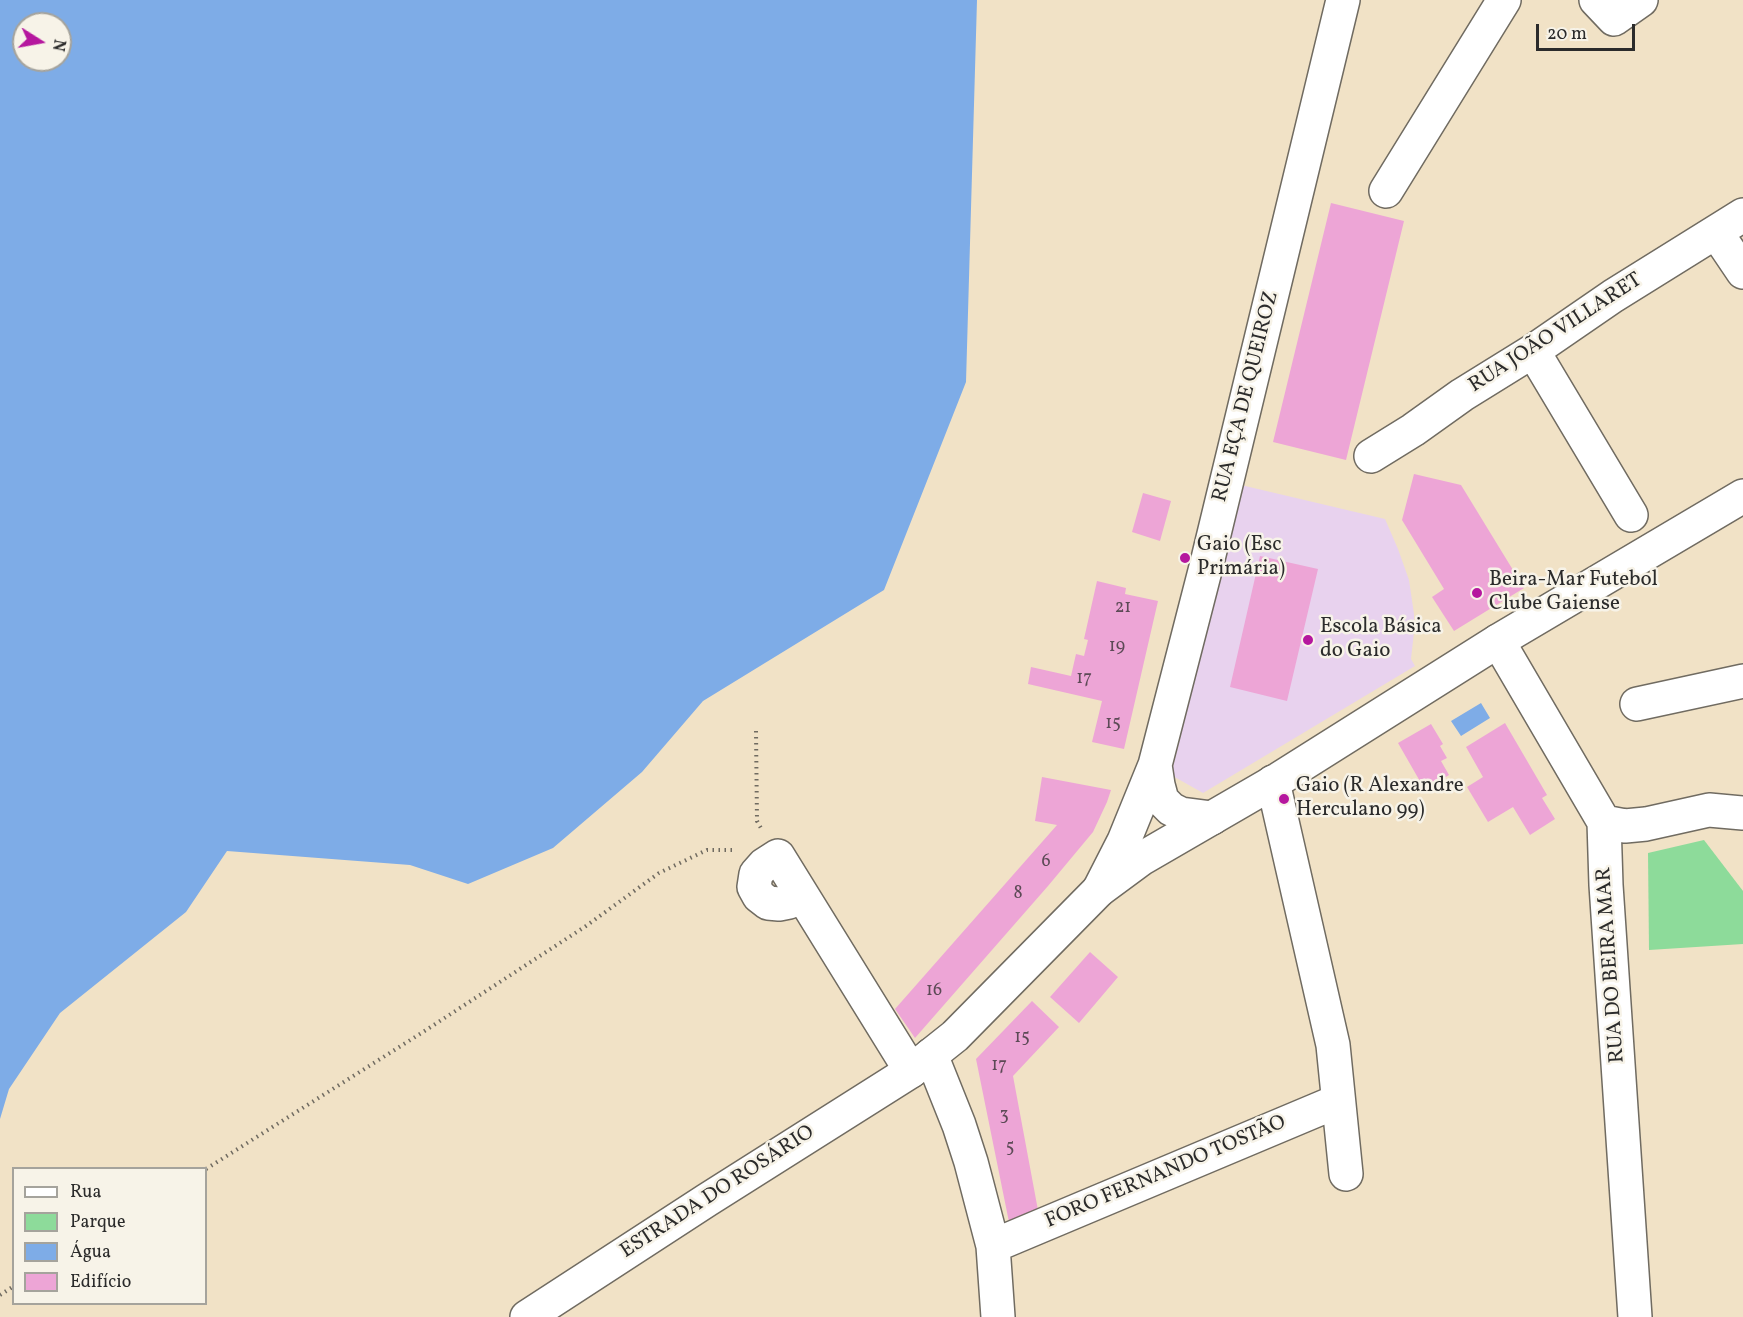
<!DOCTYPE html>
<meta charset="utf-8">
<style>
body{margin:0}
#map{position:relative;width:1743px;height:1317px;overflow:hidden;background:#f1e2c6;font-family:Vollkorn,serif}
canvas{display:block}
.legend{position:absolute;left:12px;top:1167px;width:195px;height:138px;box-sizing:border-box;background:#f7f3e8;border:2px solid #a5a39c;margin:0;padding:8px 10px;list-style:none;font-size:18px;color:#2b2b2b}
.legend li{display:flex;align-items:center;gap:12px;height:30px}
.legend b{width:30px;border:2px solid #a5a39c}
.north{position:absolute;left:12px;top:12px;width:60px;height:60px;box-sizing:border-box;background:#f7f3e8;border:2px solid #a5a39c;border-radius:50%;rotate:101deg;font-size:16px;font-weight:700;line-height:24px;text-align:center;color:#2b2b2b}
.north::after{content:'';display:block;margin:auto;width:21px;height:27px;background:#b5179e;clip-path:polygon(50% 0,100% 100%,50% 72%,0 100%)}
.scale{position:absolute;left:1536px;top:24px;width:99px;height:27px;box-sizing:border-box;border:3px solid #2b2b2b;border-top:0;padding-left:8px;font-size:18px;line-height:21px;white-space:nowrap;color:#2b2b2b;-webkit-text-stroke:4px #f7f3e8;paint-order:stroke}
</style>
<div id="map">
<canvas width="1743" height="1317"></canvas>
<ul class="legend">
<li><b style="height:8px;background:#fff"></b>Rua</li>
<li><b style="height:16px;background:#8ddb9a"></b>Parque</li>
<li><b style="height:16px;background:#7eace7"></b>Água</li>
<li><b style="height:16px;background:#eda5d6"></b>Edifício</li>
</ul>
<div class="north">N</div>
<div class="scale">20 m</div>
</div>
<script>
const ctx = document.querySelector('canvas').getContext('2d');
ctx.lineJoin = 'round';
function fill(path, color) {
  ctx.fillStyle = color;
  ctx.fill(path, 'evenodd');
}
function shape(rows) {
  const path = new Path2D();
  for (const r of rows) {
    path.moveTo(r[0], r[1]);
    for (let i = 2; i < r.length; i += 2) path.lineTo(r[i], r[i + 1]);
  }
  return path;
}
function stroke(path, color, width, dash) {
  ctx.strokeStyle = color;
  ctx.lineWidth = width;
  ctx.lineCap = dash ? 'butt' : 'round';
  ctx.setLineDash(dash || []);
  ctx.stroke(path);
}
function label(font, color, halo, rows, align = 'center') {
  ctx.font = font + ' Vollkorn,serif';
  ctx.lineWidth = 5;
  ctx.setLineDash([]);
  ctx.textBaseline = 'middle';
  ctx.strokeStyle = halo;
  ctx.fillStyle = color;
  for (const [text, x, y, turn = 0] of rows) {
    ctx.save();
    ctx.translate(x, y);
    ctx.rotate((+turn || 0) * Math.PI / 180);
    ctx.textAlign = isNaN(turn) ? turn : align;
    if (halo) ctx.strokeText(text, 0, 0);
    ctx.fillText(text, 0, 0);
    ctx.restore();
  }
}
fill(shape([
 [1241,485,1385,519,1398,549,1409,580,1414,614,1414,632,1411,659,1415,666,1203,793,1171,775]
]), '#e8d2ee');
fill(shape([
 [1704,840,1743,891,1743,944,1649,950,1648,853]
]), '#8ddb9a');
fill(shape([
 [0,0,977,0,966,382,884,590,703,701,642,772,553,848,468,884,410,865,227,851,186,912,60,1013,9,1089,0,1119],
 [24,24,60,24,60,60,24,60],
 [1481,703,1490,718,1461,736,1451,721]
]), '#7eace7');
fill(shape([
 [1331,203,1404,221,1346,460,1273,442],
 [1414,474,1461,485,1524,588,1454,631,1432,597,1444,589,1402,520],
 [1143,493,1171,501,1160,541,1132,532],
 [1260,556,1318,569,1287,701,1230,687],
 [1097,581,1126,588,1125,594,1158,601,1124,749,1092,742,1102,701,1028,684,1031,667,1071,676,1076,654,1084,656,1088,640,1084,639],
 [1505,723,1547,795,1542,798,1555,819,1530,835,1513,807,1488,822,1467,787,1483,777,1466,747],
 [1431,724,1443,744,1440,746,1447,758,1441,761,1449,775,1425,790,1398,743],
 [1042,777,1111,790,1107,802,1093,832,1048,886,915,1038,895,1009,1057,825,1035,821],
 [1090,952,1118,977,1079,1023,1050,997],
 [1032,1001,1059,1027,1013,1076,1040,1221,1010,1227,976,1059]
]), '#eda5d6');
const minor = shape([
 [1596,0,1614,19,1641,0],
 [1386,191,1504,0],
 [1716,232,1743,272],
 [1533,351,1631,515],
 [1371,456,1413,430,1462,395,1533,351,1613,296,1743,215],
 [1498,641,1604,822,1606,885,1635,1317],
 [1637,704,1743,681],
 [1155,765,1158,785,1162,800,1171,809,1181,814,1212,818],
 [1273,782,1333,1045,1346,1174],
 [1604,822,1625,826,1646,824,1709,810,1743,813],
 [1099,890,1124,841,1155,765,1207,563,1343,0],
 [801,895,789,902,779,904,768,903,759,896,754,887,756,874,764,865,778,856,911,1071],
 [931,1055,959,1125,971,1162,993,1246,998,1317],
 [993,1246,1338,1101]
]);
const tertiary = shape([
 [527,1317,707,1200,911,1071,955,1036,1099,890,1141,859,1279,779,1498,641,1743,496]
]);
stroke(minor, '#706b61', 36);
stroke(tertiary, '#706b61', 36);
stroke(shape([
 [756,731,757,821,762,830],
 [206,1169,423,1032,586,926,659,873,707,850,733,850],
 [0,1295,14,1286]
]), '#706b61', 4, [1.5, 4.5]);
stroke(minor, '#fff', 33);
stroke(tertiary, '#fff', 33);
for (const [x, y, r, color] of [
 [1185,558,6,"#b5179e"],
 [1477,593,6,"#b5179e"],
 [1308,640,6,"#b5179e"],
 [1284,799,6,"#b5179e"]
]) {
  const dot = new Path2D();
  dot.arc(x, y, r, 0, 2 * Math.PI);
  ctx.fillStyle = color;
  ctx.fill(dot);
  stroke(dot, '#f7f3e8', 2);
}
label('18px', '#5c4a56', null, [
 ["21",1123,609],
 ["19",1117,648],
 ["17",1084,680],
 ["15",1113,725],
 ["6",1046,863],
 ["8",1018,895],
 ["16",934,992],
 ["15",1022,1039],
 ["17",999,1067],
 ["3",1004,1117],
 ["5",1010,1149]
]);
label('21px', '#2b2b2b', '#f7f3e8', [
 ["RUA JOÃO VILLARET",1556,334,-33],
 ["RUA EÇA DE QUEIROZ",1247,397,-76],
 ["RUA DO BEIRA MAR",1612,965,-94],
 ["FORO FERNANDO TOSTÃO",1166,1173,-23],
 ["ESTRADA DO ROSÁRIO",718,1193,-33]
]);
label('21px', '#2b2b2b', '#f7f3e8', [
 ["Gaio (Esc",1197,546],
 ["Primária)",1197,570],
 ["Beira-Mar Futebol",1489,581],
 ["Clube Gaiense",1489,605],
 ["Escola Básica",1320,628],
 ["do Gaio",1320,652],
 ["Gaio (R Alexandre",1296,787],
 ["Herculano 99)",1296,811]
], 'left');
</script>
